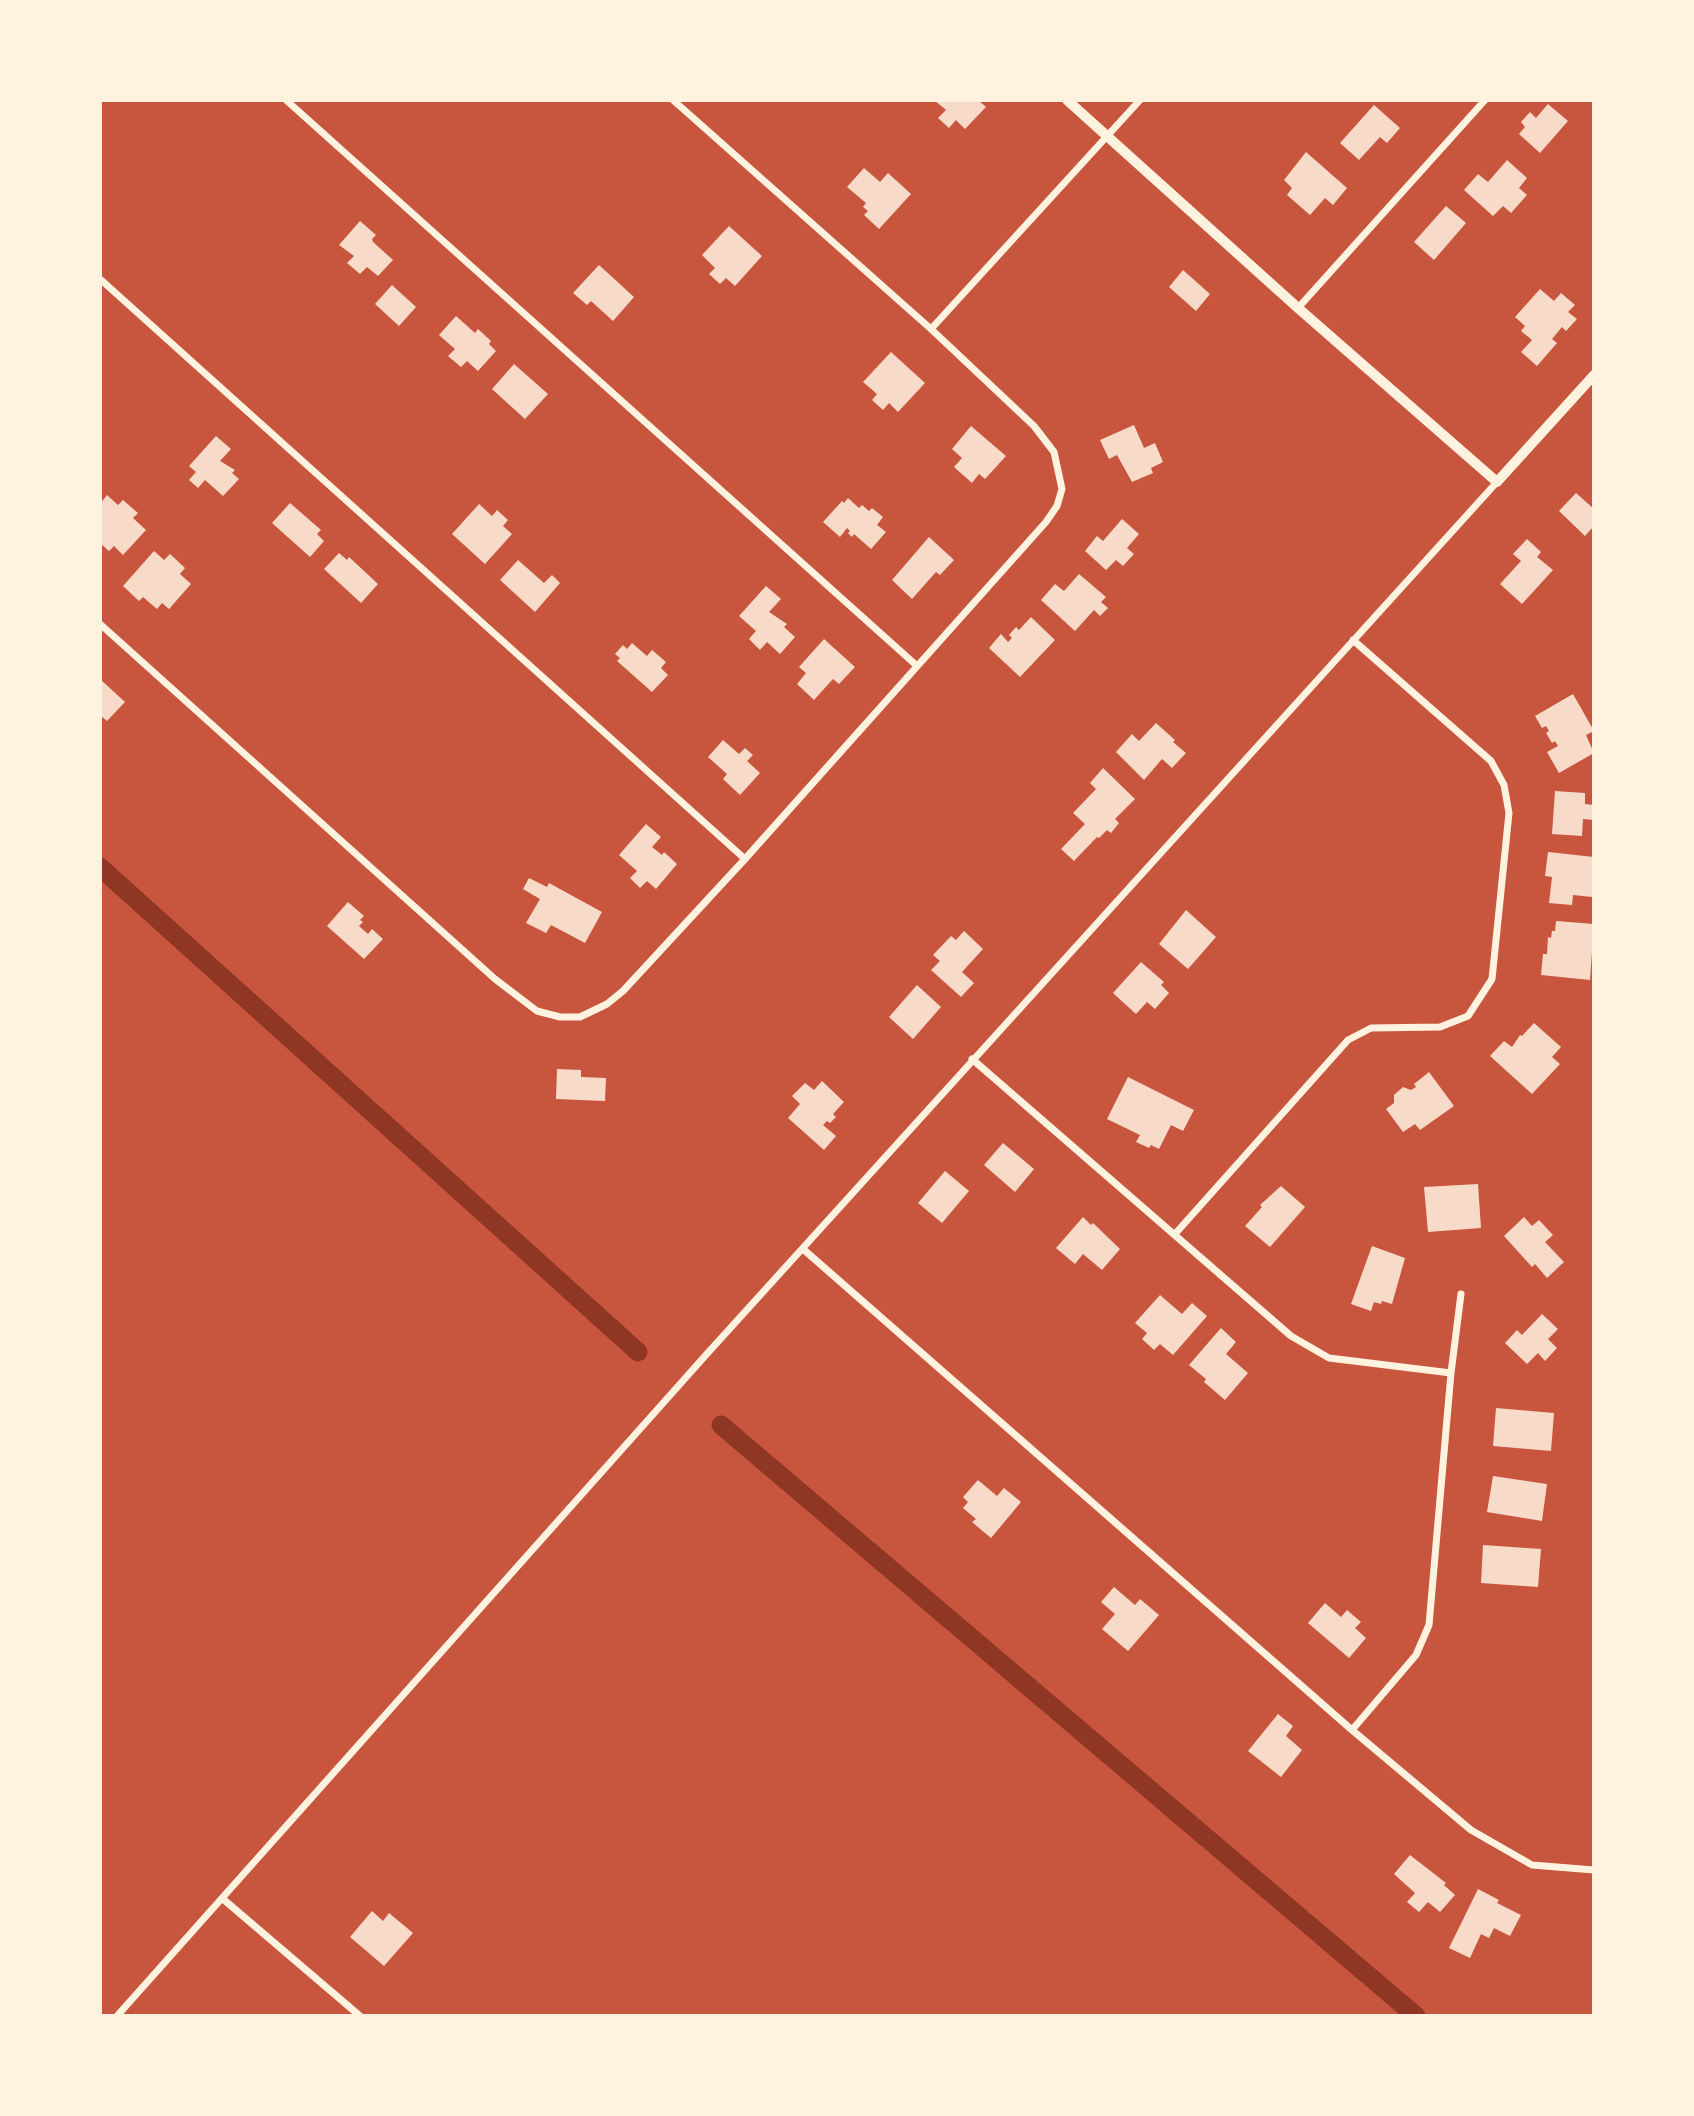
<!DOCTYPE html>
<style>
body{margin:0}
#map{position:relative;width:1694px;height:2116px;overflow:hidden;background:#c8553d;font-family:Lora,serif}
canvas{display:block}
.frame{position:absolute;inset:0;border:102px solid #fff3e0;pointer-events:none}
</style>
<div id="map">
<canvas width="1694" height="2116"></canvas>
<div class="frame"></div>
</div>
<script>
const ctx = document.querySelector('canvas').getContext('2d');
ctx.lineJoin = 'round';
function shape(rows) {
  const path = new Path2D();
  for (const r of rows) {
    path.moveTo(r[0], r[1]);
    for (let i = 2; i < r.length; i += 2) path.lineTo(r[i], r[i + 1]);
  }
  return path;
}
function stroke(path, color, width, dash) {
  ctx.strokeStyle = color;
  ctx.lineWidth = width;
  ctx.lineCap = dash ? 'butt' : 'round';
  ctx.setLineDash(dash || []);
  ctx.stroke(path);
}
function fill(path, color) {
  ctx.fillStyle = color;
  ctx.fill(path, 'evenodd');
}
stroke(shape([
 [100,867,638,1352],
 [721,1425,1416,2016]
]), '#8f3625', 19);
fill(shape([
 [934,100,978,100,986,107,965,129,956,120,949,128,938,118,946,110],
 [1548,104,1568,121,1540,153,1519,134,1525,127,1521,122,1530,112,1536,118],
 [1374,105,1400,128,1387,143,1380,137,1359,160,1340,143],
 [1306,152,1347,188,1333,205,1325,198,1310,215,1287,195,1292,188,1284,180],
 [1507,160,1527,178,1519,188,1527,195,1511,213,1503,206,1493,216,1464,190,1478,174,1488,182],
 [864,168,880,182,888,173,911,194,879,229,864,215,868,211,863,207,866,203,847,187],
 [1446,206,1466,223,1434,260,1414,242],
 [360,221,376,235,372,239,373,242,393,260,378,276,367,267,360,274,347,263,354,256,339,245],
 [729,226,762,256,735,286,726,278,720,284,709,274,715,268,702,255],
 [599,265,634,297,613,321,591,301,587,305,573,293],
 [1183,270,1210,294,1196,311,1169,287],
 [392,285,416,307,399,326,375,304],
 [1540,289,1554,301,1561,293,1575,305,1568,312,1577,319,1566,331,1562,327,1552,339,1557,343,1537,366,1521,352,1532,340,1521,331,1525,326,1515,317],
 [456,316,475,333,478,329,491,341,489,344,496,351,478,371,467,361,461,367,448,356,455,349,439,335],
 [891,352,925,383,898,412,889,403,883,410,872,400,877,394,863,382],
 [514,364,548,394,525,419,492,389],
 [1134,425,1144,448,1155,443,1163,462,1151,468,1153,473,1132,482,1117,455,1109,459,1100,440],
 [971,426,1006,456,985,479,979,474,972,483,954,467,962,458,952,449],
 [216,436,231,449,220,461,235,470,232,473,239,479,223,496,205,480,198,488,189,480,196,472,189,466],
 [1576,493,1594,509,1594,526,1585,536,1559,511],
 [107,495,118,505,123,500,138,513,133,518,146,530,123,555,114,546,109,551,100,543,100,504],
 [848,498,859,508,862,505,869,511,872,508,883,517,877,525,886,532,871,549,854,534,852,537,848,533,850,531,847,528,840,537,823,522,842,501,844,503],
 [290,503,321,530,317,534,324,541,310,557,272,523],
 [479,504,492,516,497,510,508,520,503,526,512,534,485,564,452,534],
 [1122,519,1139,534,1127,548,1134,554,1123,566,1116,560,1106,570,1085,551,1097,536,1103,541],
 [929,537,954,560,940,575,936,572,912,599,892,580],
 [1527,539,1541,552,1537,557,1553,570,1522,604,1500,584,1521,561,1513,554],
 [154,551,164,560,170,554,185,568,180,574,191,584,169,609,162,603,157,609,143,597,139,601,123,586],
 [339,553,347,560,349,557,378,584,361,603,324,569],
 [518,560,544,583,552,575,560,583,535,612,500,580],
 [1079,574,1106,597,1101,602,1108,608,1100,616,1094,610,1075,631,1041,600,1055,584,1064,591],
 [766,586,781,599,769,612,787,624,784,627,795,637,780,654,767,642,760,650,749,639,756,631,739,616],
 [1031,617,1055,640,1020,677,989,648,1001,634,1008,642,1012,638,1009,635,1016,627,1019,630],
 [824,639,855,667,839,684,833,679,814,700,797,684,806,673,799,667],
 [632,643,647,656,652,650,666,662,661,668,668,675,652,692,617,661,620,658,615,654,623,645,627,649],
 [100,679,125,702,107,721,100,715],
 [1573,694,1594,731,1586,735,1594,753,1559,773,1547,752,1558,746,1555,741,1552,743,1546,733,1549,731,1546,726,1542,728,1535,716],
 [1156,723,1175,740,1173,742,1186,753,1172,768,1162,759,1144,780,1116,752,1132,734,1139,741],
 [723,740,739,754,745,748,753,755,747,761,760,773,740,795,723,779,727,774,708,757],
 [1103,768,1135,799,1115,819,1119,823,1111,833,1107,830,1099,838,1097,837,1074,861,1061,849,1085,824,1073,813,1096,789,1090,783],
 [1555,791,1585,793,1585,804,1594,805,1594,820,1583,819,1582,836,1552,834],
 [646,824,661,837,652,847,662,855,664,852,677,864,656,889,647,881,640,888,630,878,637,871,619,855],
 [1548,852,1594,857,1592,897,1573,895,1572,905,1549,903,1552,877,1545,876],
 [529,878,547,887,549,883,602,912,585,943,551,925,546,933,526,923,540,899,523,889],
 [348,902,364,916,360,920,363,922,359,926,368,934,372,929,383,939,364,959,327,926],
 [1186,910,1216,937,1188,969,1159,944],
 [1556,921,1594,924,1590,980,1541,975,1543,954,1547,954,1548,937,1551,938,1552,931,1555,931],
 [964,931,983,949,962,972,974,983,961,997,931,970,940,961,933,955,951,936,956,940],
 [1141,962,1164,982,1161,985,1169,993,1155,1009,1147,1002,1136,1014,1113,993],
 [917,985,941,1007,913,1039,889,1017],
 [1534,1023,1561,1047,1552,1057,1560,1064,1532,1094,1490,1056,1504,1041,1512,1047,1520,1035,1522,1036],
 [557,1069,581,1070,581,1077,606,1078,605,1101,556,1099],
 [1429,1072,1454,1106,1420,1130,1415,1124,1403,1132,1386,1109,1394,1103,1394,1095,1403,1087,1411,1090,1416,1087,1414,1084],
 [1128,1077,1194,1110,1183,1131,1171,1125,1159,1149,1151,1145,1149,1148,1136,1142,1140,1135,1107,1119],
 [822,1081,844,1102,833,1114,836,1117,830,1123,827,1121,823,1125,836,1136,824,1150,788,1118,800,1104,792,1096,805,1083,814,1090],
 [1003,1143,1034,1169,1015,1192,984,1165],
 [945,1171,969,1191,942,1223,918,1203],
 [1478,1184,1481,1228,1428,1232,1424,1187],
 [1281,1186,1305,1207,1270,1247,1245,1226,1262,1207,1260,1205],
 [1083,1217,1091,1225,1093,1223,1120,1249,1102,1270,1083,1254,1075,1264,1056,1248],
 [1524,1217,1532,1226,1539,1220,1553,1235,1545,1242,1564,1262,1547,1278,1535,1264,1532,1267,1504,1236],
 [1372,1246,1405,1258,1392,1304,1382,1301,1381,1304,1374,1302,1371,1311,1351,1304],
 [1160,1295,1182,1314,1192,1303,1207,1316,1173,1355,1160,1344,1154,1350,1142,1339,1147,1333,1135,1323],
 [1542,1314,1558,1329,1548,1339,1557,1348,1545,1361,1538,1353,1527,1364,1505,1343,1517,1330,1522,1335],
 [1221,1328,1236,1342,1226,1354,1248,1373,1225,1400,1204,1382,1206,1379,1189,1365],
 [1496,1408,1554,1413,1551,1451,1493,1446],
 [1493,1476,1547,1484,1542,1521,1487,1512],
 [978,1480,997,1496,1004,1488,1021,1502,991,1538,972,1522,976,1519,963,1508,968,1502,963,1497],
 [1483,1545,1541,1549,1538,1587,1481,1583],
 [1114,1587,1135,1605,1140,1599,1159,1615,1128,1651,1102,1629,1115,1614,1101,1602],
 [1325,1603,1341,1617,1347,1610,1361,1622,1355,1628,1366,1638,1349,1658,1308,1623],
 [1278,1714,1293,1726,1286,1736,1302,1750,1281,1777,1248,1751],
 [1410,1855,1446,1883,1444,1885,1455,1895,1440,1912,1428,1902,1419,1912,1407,1902,1415,1893,1394,1874],
 [1478,1889,1499,1900,1497,1903,1521,1915,1510,1936,1494,1928,1489,1938,1481,1934,1470,1958,1449,1948],
 [372,1911,383,1921,389,1913,413,1933,384,1966,350,1937]
]), '#f7dbc8');
stroke(shape([
 [286,100,916,665],
 [100,279,745,859],
 [1298,308,1485,100],
 [931,329,1140,100],
 [100,624,495,979,537,1011,560,1017,580,1017,607,1004,623,991,745,859,1046,522,1057,506,1062,489,1054,452,1034,426,931,329,673,100],
 [972,1059,1291,1336,1329,1358,1451,1373],
 [1175,1234,1348,1040,1371,1028,1440,1027,1468,1016,1492,979,1509,813,1504,785,1491,761,1353,640],
 [803,1249,1352,1730,1471,1830,1532,1865,1594,1870],
 [1352,1730,1416,1655,1429,1625,1451,1373,1461,1294],
 [223,1899,360,2016],
 [117,2016,705,1356,1497,482]
]), '#fff3e0', 7);
stroke(shape([
 [1067,100,1298,308,1497,482,1594,375]
]), '#fff3e0', 10);
</script>
